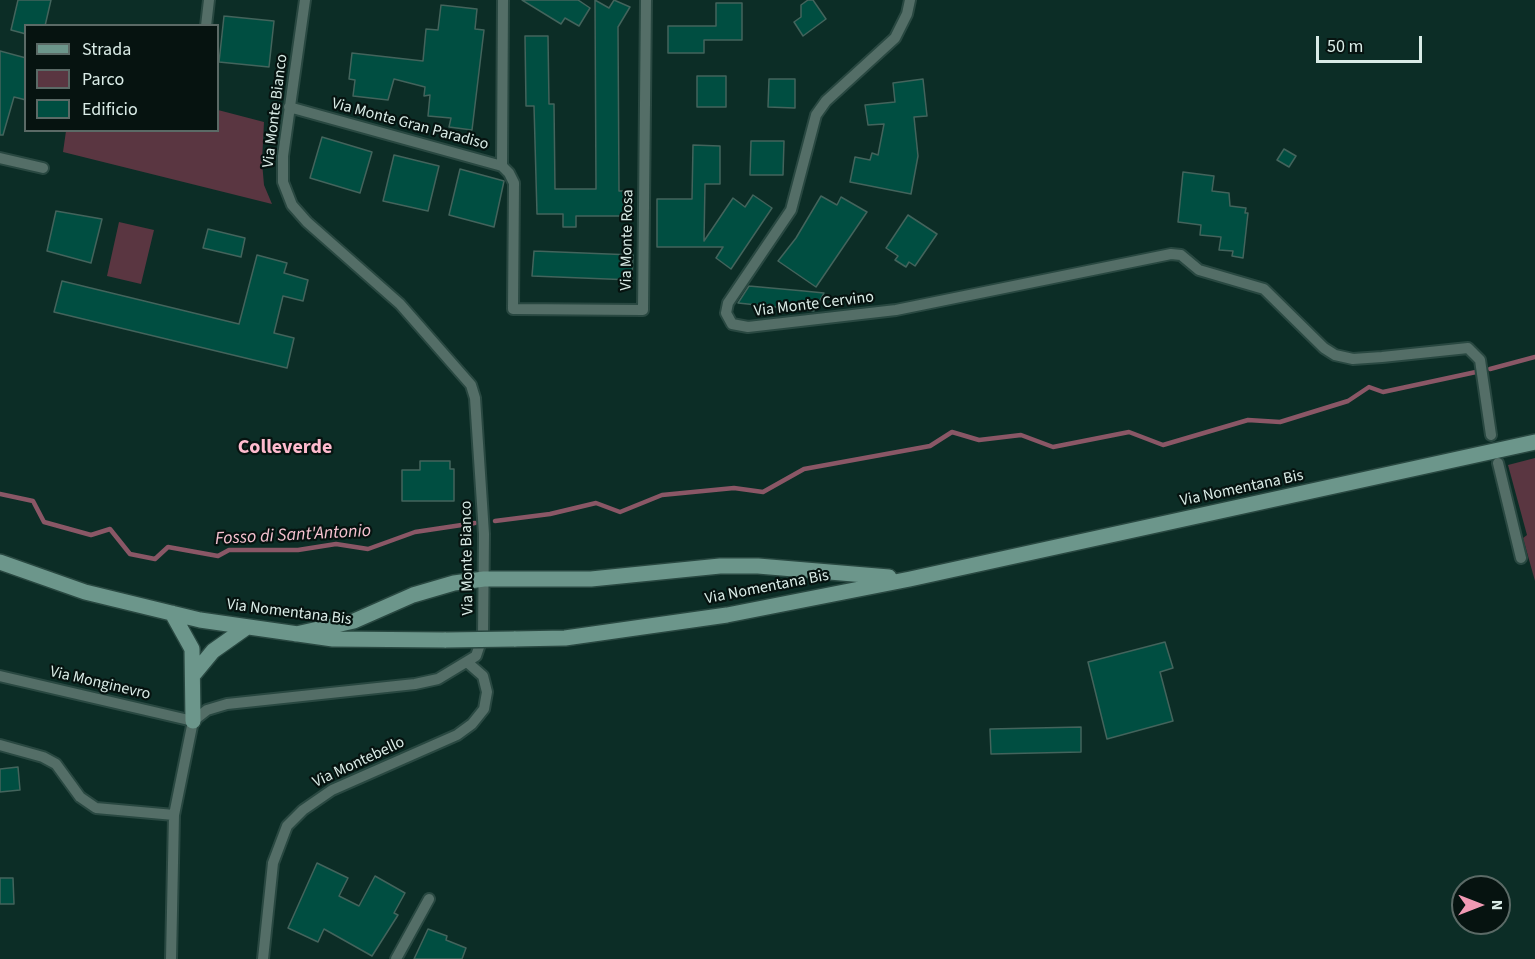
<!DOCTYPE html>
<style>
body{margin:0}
#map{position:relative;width:1535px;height:959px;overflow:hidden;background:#0c2d26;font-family:"Source Sans 3",sans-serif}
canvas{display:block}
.legend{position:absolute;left:24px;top:24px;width:195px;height:108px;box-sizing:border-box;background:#061310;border:2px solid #5b6a66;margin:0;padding:8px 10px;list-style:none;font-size:18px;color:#daece7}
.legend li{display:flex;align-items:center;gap:12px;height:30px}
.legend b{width:30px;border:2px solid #5b6a66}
.north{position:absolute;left:1451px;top:875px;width:60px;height:60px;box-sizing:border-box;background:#061310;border:2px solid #5b6a66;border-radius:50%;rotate:90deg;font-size:16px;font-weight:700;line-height:24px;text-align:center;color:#daece7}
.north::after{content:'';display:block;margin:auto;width:21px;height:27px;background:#f19ab4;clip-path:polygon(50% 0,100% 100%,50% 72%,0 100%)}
.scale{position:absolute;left:1316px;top:36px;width:106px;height:27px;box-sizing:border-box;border:3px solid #daece7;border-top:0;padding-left:8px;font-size:18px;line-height:21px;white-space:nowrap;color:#daece7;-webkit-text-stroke:4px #061310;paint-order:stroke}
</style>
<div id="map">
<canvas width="1535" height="959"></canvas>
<ul class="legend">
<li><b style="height:8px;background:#6c968b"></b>Strada</li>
<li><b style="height:16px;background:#5a3641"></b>Parco</li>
<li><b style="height:16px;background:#004e41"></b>Edificio</li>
</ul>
<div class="north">N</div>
<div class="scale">50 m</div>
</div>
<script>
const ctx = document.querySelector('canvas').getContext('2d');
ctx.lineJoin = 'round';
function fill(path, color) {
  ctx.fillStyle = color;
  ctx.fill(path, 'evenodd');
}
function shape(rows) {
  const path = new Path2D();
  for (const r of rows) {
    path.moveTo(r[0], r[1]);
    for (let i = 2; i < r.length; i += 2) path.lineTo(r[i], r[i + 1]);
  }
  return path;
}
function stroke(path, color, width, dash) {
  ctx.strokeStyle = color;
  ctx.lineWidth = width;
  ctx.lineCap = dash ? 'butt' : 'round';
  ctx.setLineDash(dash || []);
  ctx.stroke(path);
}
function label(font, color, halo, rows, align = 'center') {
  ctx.font = font + ' "Source Sans 3",sans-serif';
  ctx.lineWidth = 4.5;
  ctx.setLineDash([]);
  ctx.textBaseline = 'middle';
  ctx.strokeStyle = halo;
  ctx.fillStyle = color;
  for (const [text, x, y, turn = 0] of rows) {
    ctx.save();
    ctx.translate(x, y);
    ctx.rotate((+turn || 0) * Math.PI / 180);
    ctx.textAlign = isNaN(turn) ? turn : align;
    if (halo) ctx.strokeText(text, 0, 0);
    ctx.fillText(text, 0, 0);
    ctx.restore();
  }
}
fill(shape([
 [218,110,264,122,262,162,264,185,272,204,63,152,66,131,218,130],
 [119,222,154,230,141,284,107,276],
 [1535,458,1535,581,1523,538,1527,535,1508,465]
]), '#5a3641');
stroke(shape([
 [1490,369,1535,357],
 [0,494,33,501,44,522,91,535,110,529,130,554,155,559,168,547,218,556,229,550,298,550,336,544,368,549,415,532,475,523],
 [495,521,550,514,596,503,620,512,662,495,734,488,763,492,804,469,930,446,952,432,979,440,1021,435,1053,447,1129,432,1163,445,1248,420,1280,422,1348,401,1369,387,1383,392,1476,372]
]), '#8a5766', 4.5);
const building = shape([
 [18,0,51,0,45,26,26,26,26,34,11,30,18,0],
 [522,0,578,0,590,8,579,26,565,18,561,24,522,0],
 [595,0,609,8,614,0,630,7,618,27,619,191,631,191,631,216,576,216,576,227,563,227,563,214,537,214,534,106,526,106,525,36,548,36,549,104,554,104,555,189,596,189,595,0],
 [808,0,813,0,826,19,803,36,794,22,801,17,801,5,808,0],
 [716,3,742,3,742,40,704,40,704,53,668,53,668,26,716,26,716,3],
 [441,5,477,9,475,29,484,30,472,130,449,127,451,118,428,116,430,95,424,96,425,87,394,79,388,100,353,96,355,80,349,79,352,53,423,61,426,29,438,30,441,5],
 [224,16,274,21,269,67,219,62,224,16],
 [0,51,26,58,26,100,14,97,3,135,0,135,0,51],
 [697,76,726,76,726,107,697,107,697,76],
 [769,79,795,79,795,108,768,107,769,79],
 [923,79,927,116,914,117,918,156,911,194,850,182,855,157,870,160,872,153,878,155,884,124,868,125,865,105,895,102,893,83,923,79],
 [322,137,372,152,360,193,310,178,322,137],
 [751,141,784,141,783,175,750,175,751,141],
 [693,145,720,146,720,184,705,184,704,241,733,198,745,207,753,195,772,208,731,269,716,258,723,247,657,247,657,199,692,199,693,145],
 [1284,149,1296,156,1289,167,1277,160,1284,149],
 [394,155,439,166,428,211,383,201,394,155],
 [460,169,504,181,494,227,449,215,460,169],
 [1183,172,1214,176,1212,191,1229,193,1230,206,1246,208,1245,213,1248,213,1243,258,1232,256,1233,251,1219,250,1221,237,1200,235,1201,225,1178,222,1183,172],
 [821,196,837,205,841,197,867,212,816,287,778,261,796,238,821,196],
 [56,211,102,219,91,263,47,251,56,211],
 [908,215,937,234,915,266,909,262,906,267,895,260,898,256,886,248,908,215],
 [208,229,245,238,241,257,203,248,208,229],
 [534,251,633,255,632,280,532,276,534,251],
 [257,255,287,263,284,273,308,280,303,301,283,296,274,333,294,338,287,368,54,312,62,281,239,324,257,255],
 [749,286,804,291,824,293,814,311,738,303,749,286],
 [420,461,450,461,450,469,454,469,454,501,402,501,402,470,420,470,420,461],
 [1165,642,1173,668,1160,672,1173,721,1107,739,1088,662,1165,642],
 [1081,727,1081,752,991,754,990,729,1081,727],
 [18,767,20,790,0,792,0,769,18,767],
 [317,863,348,878,339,896,359,906,375,876,405,893,394,913,398,915,372,956,324,929,318,942,288,928,317,863],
 [0,878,13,878,14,904,0,904,0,878],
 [428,929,447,936,446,940,466,948,462,959,414,959,428,929]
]);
fill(building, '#004e41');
stroke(building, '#43645c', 1.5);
const street = shape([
 [910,0,907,14,895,38,826,101,816,115,791,210,728,303,726,313,732,324,748,327,896,310,1171,254,1181,255,1199,270,1264,289,1324,348,1335,355,1353,359,1382,357,1468,348,1480,360,1491,435],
 [206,26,209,0],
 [289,107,502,166,503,0],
 [0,158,43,168],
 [502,166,509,173,514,183,513,309,643,310,646,0],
 [1498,463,1521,558],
 [0,676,193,721],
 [0,745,43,757,56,764,80,797,96,808,174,815],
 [171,959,174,815,193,721,207,710,227,704,415,684,438,679,476,656,483,635,484,534,475,398,471,385,400,304,307,222,292,205,283,182,283,156,305,0],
 [263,959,273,863,287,826,303,810,332,790,457,735,472,724,484,709,487,692,483,676,467,662],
 [396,959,429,899]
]);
const secondary = shape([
 [0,562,85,592,200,620,333,639,446,640],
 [172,613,192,649,193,721],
 [296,634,354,621,413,595,454,583,484,579,591,579,720,566,758,566,889,577],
 [514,639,565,638,727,615,910,579,1535,442],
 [194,674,213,651,247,627]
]);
stroke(street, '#294841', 14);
stroke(secondary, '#294841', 18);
stroke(street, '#546e67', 10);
stroke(secondary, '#6c968b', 15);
const secondaryBridge = shape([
 [446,640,514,639]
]);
stroke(secondaryBridge, '#294841', 18, []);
stroke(secondaryBridge, '#6c968b', 15);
label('16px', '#daece7', '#061310', [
 ["Via Monte Bianco",276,111,-83],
 ["Via Monte Gran Paradiso",410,125,15],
 ["Via Monte Rosa",628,240,-89],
 ["Via Monte Cervino",814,305,-7],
 ["Via Nomentana Bis",1242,489,-12],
 ["Via Monte Bianco",468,558,-91],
 ["Via Nomentana Bis",767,588,-11],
 ["Via Nomentana Bis",289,613,7],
 ["Via Monginevro",100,684,13],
 ["Via Montebello",359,763,-25]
]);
label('italic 18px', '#f6c2d0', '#061310', [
 ["Fosso di Sant'Antonio",293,536,-3]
]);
label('bold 20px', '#febbce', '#061310', [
 ["Colleverde",285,449]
]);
</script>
